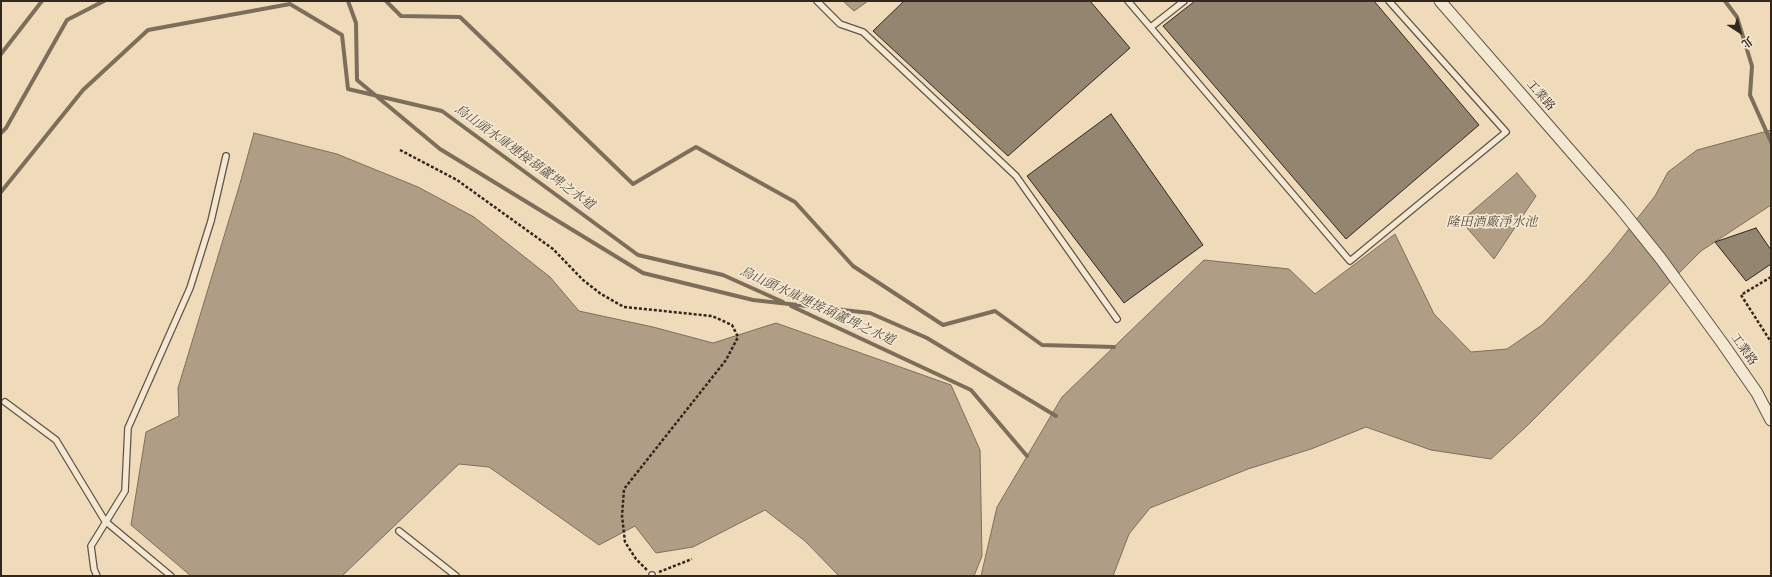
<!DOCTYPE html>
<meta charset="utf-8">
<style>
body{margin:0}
#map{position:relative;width:1772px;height:577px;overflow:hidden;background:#efdbba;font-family:"IM FELL English","Noto Serif TC",serif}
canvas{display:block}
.frame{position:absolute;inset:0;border:2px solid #32271f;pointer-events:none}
.north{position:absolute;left:1720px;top:12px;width:40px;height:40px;-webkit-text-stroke:3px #f5e8d2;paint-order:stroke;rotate:144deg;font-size:11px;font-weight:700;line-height:16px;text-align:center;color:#32271f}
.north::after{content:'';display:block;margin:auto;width:14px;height:18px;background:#32271f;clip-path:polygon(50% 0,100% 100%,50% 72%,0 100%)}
</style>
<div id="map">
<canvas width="1772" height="577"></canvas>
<div class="frame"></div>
<div class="north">北</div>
</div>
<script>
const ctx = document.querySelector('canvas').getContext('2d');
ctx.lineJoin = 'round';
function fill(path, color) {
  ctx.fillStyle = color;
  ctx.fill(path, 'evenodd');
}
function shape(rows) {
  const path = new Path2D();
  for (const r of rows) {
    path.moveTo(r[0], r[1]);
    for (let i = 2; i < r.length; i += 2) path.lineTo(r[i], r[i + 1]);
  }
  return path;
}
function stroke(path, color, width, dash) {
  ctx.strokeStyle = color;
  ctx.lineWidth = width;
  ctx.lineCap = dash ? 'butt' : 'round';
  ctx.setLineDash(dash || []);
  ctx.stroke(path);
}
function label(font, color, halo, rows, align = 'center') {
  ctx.font = font + ' "IM FELL English","Noto Serif TC",serif';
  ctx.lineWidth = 3.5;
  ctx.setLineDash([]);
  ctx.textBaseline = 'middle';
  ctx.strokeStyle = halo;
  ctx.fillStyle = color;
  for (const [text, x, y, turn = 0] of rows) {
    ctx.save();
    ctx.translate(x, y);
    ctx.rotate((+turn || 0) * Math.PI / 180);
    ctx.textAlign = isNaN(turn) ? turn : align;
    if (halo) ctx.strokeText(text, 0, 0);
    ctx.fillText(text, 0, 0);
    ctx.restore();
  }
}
const water = shape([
 [843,1,868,1,854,11,843,1],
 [1771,130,1771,205,1701,251,1528,425,1491,459,1431,450,1366,427,1311,449,1248,469,1150,508,1129,534,1113,576,981,576,997,507,1062,397,1204,260,1289,269,1315,294,1395,234,1434,314,1471,352,1507,349,1542,325,1586,280,1610,253,1655,196,1668,172,1697,150,1771,130],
 [254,133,337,154,418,187,474,217,550,277,579,311,653,327,713,343,776,323,951,385,980,450,982,556,974,576,839,576,805,541,765,510,693,547,656,553,635,526,599,545,489,467,459,464,342,576,191,576,131,525,146,432,179,416,178,388,239,187,254,133],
 [1517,173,1536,196,1494,259,1461,221,1517,173]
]);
fill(water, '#af9e85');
stroke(water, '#7d6e5c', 1);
stroke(shape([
 [348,1,356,23,357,80,440,149,643,273,753,300,870,313,927,338,1056,416],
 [386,1,401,16,460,17,633,184,696,147,795,202,853,266,943,325,995,311,1042,345,1114,347],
 [1725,1,1737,17,1752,66,1750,95,1771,142],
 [1,54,42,1],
 [1,133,6,128,67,20,104,1],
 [1,192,83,90,148,30,290,4,342,35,348,89,442,111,638,255,723,275,783,302],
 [791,306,971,390,1027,456]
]), '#7d6e5c', 4);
const building = shape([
 [904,1,1090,1,1130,48,1008,156,873,31,904,1],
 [1195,1,1374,1,1479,125,1346,239,1163,26,1195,1],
 [1111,114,1203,245,1124,303,1027,176,1111,114],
 [1756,228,1771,250,1771,264,1746,281,1715,242,1756,228]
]);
fill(building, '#948570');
stroke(building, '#32271f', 1);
const service = shape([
 [817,1,840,24,863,32,1016,176,1117,319],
 [1128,1,1350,261,1506,132,1389,1],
 [1151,27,1184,1],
 [5,402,56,440,105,521,171,576],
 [399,531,456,576],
 [652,575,652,576],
 [97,576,94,569,91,546,125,491,128,428,190,288,211,221,226,156]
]);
const minor = shape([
 [1440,1,1621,209,1661,259,1723,344,1757,393,1771,420]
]);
stroke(service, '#615446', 8);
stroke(minor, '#615446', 13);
stroke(shape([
 [400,150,457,180,553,249,583,280,601,294,624,307,712,316,732,325,738,337,726,360,624,489,622,516,625,542,636,559,647,570],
 [1771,277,1741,295,1771,342],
 [659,572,692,559]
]), '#32271f', 2.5, [3, 2]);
stroke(service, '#f5e8d2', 5.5);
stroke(minor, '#f5e8d2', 11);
label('12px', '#32271f', '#f5e8d2', [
 ["工業路",1540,96,49],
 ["工業路",1743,350,55]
]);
label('italic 13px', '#584b3e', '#f5e8d2', [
 ["烏山頭水庫連接葫蘆埤之水道",524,158,36],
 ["隆田酒廠淨水池",1492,223],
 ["烏山頭水庫連接葫蘆埤之水道",817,307,25]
]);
</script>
